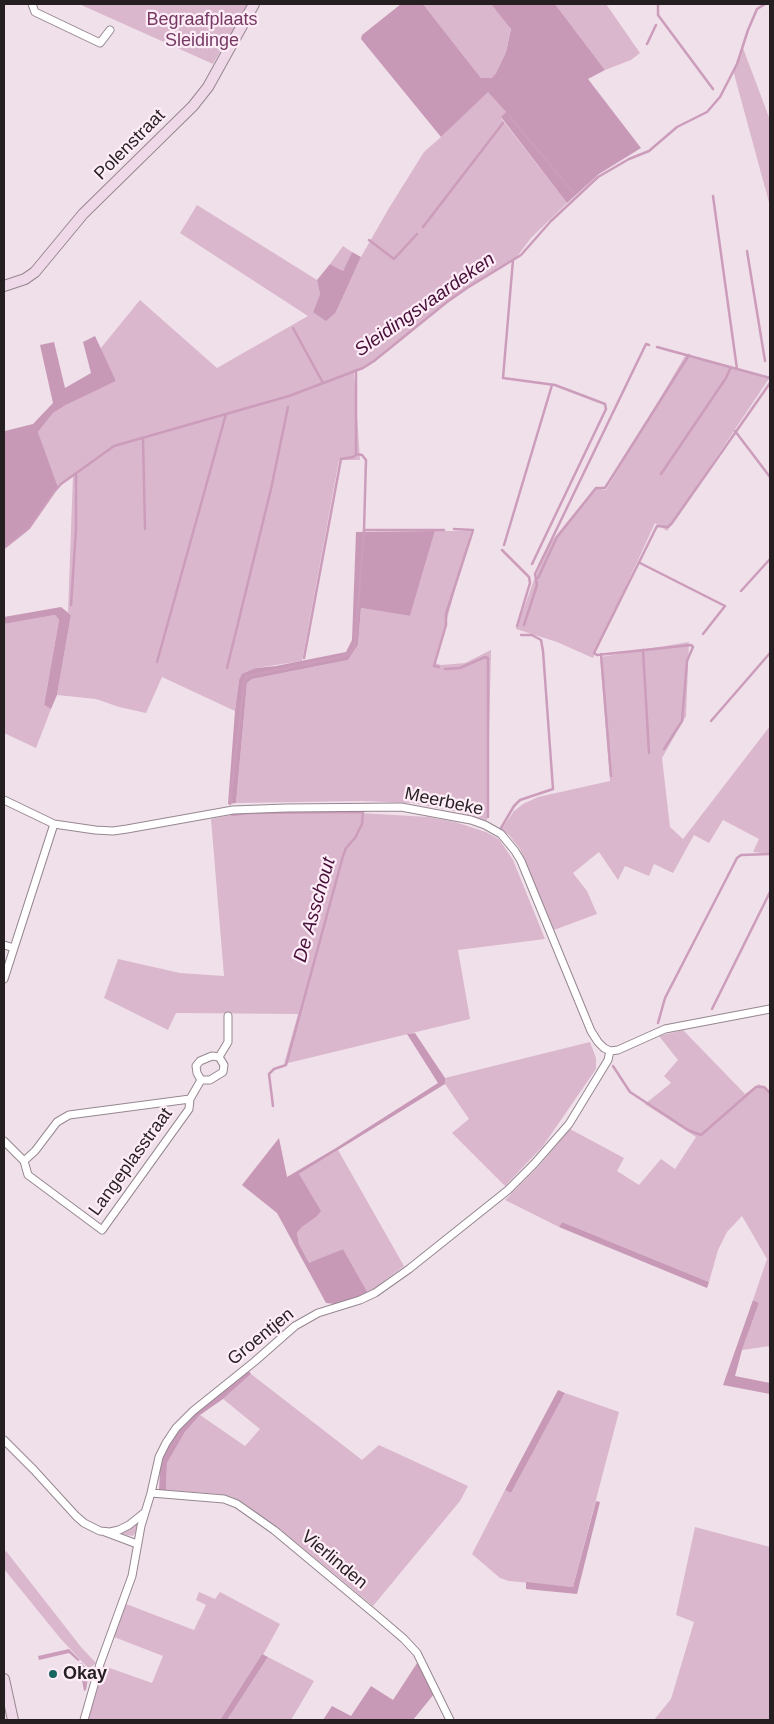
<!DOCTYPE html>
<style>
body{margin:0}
#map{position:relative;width:774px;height:1724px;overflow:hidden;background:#f0e0ea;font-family:Arial,sans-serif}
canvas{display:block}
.frame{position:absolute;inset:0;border:5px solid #251f22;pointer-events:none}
</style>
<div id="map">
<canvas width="774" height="1724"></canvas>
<div class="frame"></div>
</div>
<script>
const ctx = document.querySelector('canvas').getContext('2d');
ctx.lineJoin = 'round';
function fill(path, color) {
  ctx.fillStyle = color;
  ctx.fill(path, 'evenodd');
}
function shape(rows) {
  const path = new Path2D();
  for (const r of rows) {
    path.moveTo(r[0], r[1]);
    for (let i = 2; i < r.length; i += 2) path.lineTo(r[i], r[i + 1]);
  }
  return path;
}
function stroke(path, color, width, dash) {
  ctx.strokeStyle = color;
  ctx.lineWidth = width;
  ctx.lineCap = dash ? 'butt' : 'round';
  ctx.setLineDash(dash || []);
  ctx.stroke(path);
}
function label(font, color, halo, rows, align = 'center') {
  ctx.font = font + ' Arial,sans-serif';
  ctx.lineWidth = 4.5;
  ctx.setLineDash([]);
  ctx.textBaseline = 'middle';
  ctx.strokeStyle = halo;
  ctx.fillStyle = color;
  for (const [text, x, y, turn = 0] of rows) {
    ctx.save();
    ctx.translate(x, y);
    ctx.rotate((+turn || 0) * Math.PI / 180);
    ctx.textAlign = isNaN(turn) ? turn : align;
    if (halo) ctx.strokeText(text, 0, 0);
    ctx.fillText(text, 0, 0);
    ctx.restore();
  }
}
fill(shape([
 [79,4,248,4,213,64],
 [423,4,491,4,511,28,506,52,496,73,492,79,481,78],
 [555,4,606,4,640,53,631,60,605,70],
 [743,48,770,120,770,206,733,70],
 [488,91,506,112,501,118,567,203,531,238,516,258,457,294,371,363,354,371,360,460,339,460,302,661,256,668,239,680,235,711,162,677,146,713,119,707,96,699,57,695,71,615,68,612,73,475,58,487,38,432,53,413,66,405,116,381,100,349,140,300,217,368,308,316,180,233,197,205,317,280,320,294,313,312,336,312,361,257,389,208,424,152,441,137],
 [343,246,352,252,343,271,330,264],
 [685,356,770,377,667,531,655,523,593,658,557,642,516,629,534,580,550,543,595,488,606,490],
 [435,531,471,531,435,663,441,665,465,663,491,650,487,821,458,812,412,803,362,801,236,803,247,683,252,679,348,660,358,645,361,608,410,616],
 [55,615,59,620,44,705,51,709,36,748,4,733,4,624],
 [689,642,686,716,662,758,670,827,683,839,770,726,770,854,753,852,759,839,723,820,709,843,694,835,673,873,654,864,649,876,625,866,618,880,599,852,573,873,587,891,597,914,554,930,520,849,509,835,501,830,514,811,523,804,538,797,610,781,600,657],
 [242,813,360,813,428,817,455,822,486,832,499,839,513,860,545,939,458,950,470,1019,284,1064,298,1014,176,1013,168,1030,104,998,118,959,180,973,224,976,211,819],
 [683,1030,745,1094,759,1084,770,1091,770,1346,742,1350,759,1303,753,1300,767,1259,742,1216,727,1232,718,1250,709,1282,562,1222,559,1227,505,1200,538,1167,570,1129,624,1158,617,1171,639,1185,661,1159,675,1169,696,1137,645,1104,671,1083,664,1076,678,1060,659,1036],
 [590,1042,596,1058,596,1069,543,1146,505,1186,452,1133,469,1119,445,1084,445,1078],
 [338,1150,404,1266,368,1293,343,1249,309,1264,299,1244,297,1233,302,1227,316,1217,299,1174],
 [251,1374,362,1460,379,1445,468,1486,460,1501,373,1606,298,1544,247,1506,232,1497,219,1494,166,1490,167,1463,185,1432,200,1415,245,1446,260,1429,223,1399],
 [565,1393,619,1412,573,1587,509,1581,500,1578,472,1554,505,1490,511,1493],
 [136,1524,137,1525,136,1532,133,1536,121,1534,121,1532],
 [695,1527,770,1547,770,1720,654,1720,671,1699,694,1622,676,1615],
 [6,1551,81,1647,96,1663,89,1669,60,1638,4,1569,4,1553],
 [199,1592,215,1599,220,1592,280,1624,263,1655,262,1654,220,1720,88,1720,104,1666,152,1683,163,1656,114,1637,126,1604,194,1630,206,1605,196,1600],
 [268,1657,314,1681,291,1720,227,1720]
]), '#dab7cd');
fill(shape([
 [401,4,423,4,481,78,492,78,496,73,506,52,511,29,491,4,555,4,605,70,588,79,641,148,599,174,567,203,501,117,506,112,488,92,441,137,361,39,362,35],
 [352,252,361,257,336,312,326,321,313,312,320,294,317,280,330,264,343,271],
 [95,336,116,381,66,405,53,413,38,432,58,487,27,531,4,549,4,426,5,431,33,424,53,403,40,345,54,342,65,388,91,373,83,342],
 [435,531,410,616,361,608,358,645,348,660,252,679,247,683,236,803,228,804,235,711,239,680,242,674,256,668,276,666,346,652,352,640,356,532],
 [61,607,71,615,57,695,51,709,44,705,59,620,55,615,4,624,4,617],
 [415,1033,445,1078,445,1084,299,1174,321,1211,316,1217,302,1227,297,1233,299,1244,309,1263,343,1249,368,1293,335,1304,326,1303,277,1213,242,1185,279,1138,287,1177,336,1148,438,1083,407,1034],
 [562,1222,709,1282,707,1288,559,1227],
 [753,1300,759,1303,742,1350,735,1376,770,1383,770,1394,723,1385],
 [247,1368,251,1374,223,1399,200,1415,185,1432,167,1463,166,1490,159,1490,160,1469,164,1454,177,1432,186,1421],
 [558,1390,565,1393,511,1493,505,1490],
 [596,1501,600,1502,577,1594,526,1589,526,1582,573,1587],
 [262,1654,268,1657,227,1720,220,1720],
 [419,1660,434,1694,413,1720,323,1720,332,1706,351,1716,371,1686,393,1700]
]), '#c898b7');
fill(shape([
 [69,1649,80,1660,78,1661,69,1653,39,1660,38,1656],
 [82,1663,89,1672,86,1690,84,1691,79,1664]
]), '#cc9cbb');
stroke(shape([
 [658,4,658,15,713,89],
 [647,44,656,25],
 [510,117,574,193],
 [713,196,737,369],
 [423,227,503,123],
 [369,240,394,259,417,234],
 [747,251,765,361],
 [513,260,503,378,555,385,605,404,606,409,532,564],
 [293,328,323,383],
 [657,347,770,378],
 [735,431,770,477],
 [143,438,145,529],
 [661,474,726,378,731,367],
 [364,530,444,530],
 [504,545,552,385],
 [4,548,29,528,54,492,61,484,114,446,289,396,363,368,374,361,447,302,467,288,521,255,551,221,598,177,629,159,649,151,677,127,707,112,720,97,737,64,748,30,757,9,765,4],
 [502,550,529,577,530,583,517,626],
 [640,563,725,606,703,634],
 [538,578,557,537,596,488,605,488,689,355],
 [741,591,770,559],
 [71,605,76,529,76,475],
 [524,625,537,585,535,574,646,344,649,345],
 [643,650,649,753],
 [601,654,611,776],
 [304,658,341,459,353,457,356,455],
 [157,662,226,414],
 [439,667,434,666,446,625,446,614,473,530,454,529],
 [227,668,271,489,288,407],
 [445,669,460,668,485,657,488,658,488,817],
 [711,721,770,653],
 [664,749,682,721,687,661,693,647,691,645,597,655,594,653,657,526,668,527,672,523,770,383],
 [230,804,244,682,247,676,341,657,351,653,355,644,364,530,366,460,362,455,356,454,356,370],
 [232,815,248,813,363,812,362,824,355,838,346,848,343,856,286,1065,274,1069,269,1074,273,1106],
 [501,828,514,806,520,800,553,789,543,651,541,640,532,635,521,635],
 [712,1009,770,892],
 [658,1023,665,998,737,858,741,855,770,854],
 [613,1066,630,1092,688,1130,701,1135,756,1087,764,1087,770,1093]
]), '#cc9cbb', 2.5);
const street = shape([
 [32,4,35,12,100,43,110,30],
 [4,800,54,824,95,830,113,831,127,829,233,810,286,808,401,807,471,820,485,825,501,834,515,851,521,861,591,1031,598,1042,604,1048,610,1051,618,1050,665,1029,770,1009],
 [4,945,14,948],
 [4,979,54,824],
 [201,1080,197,1073,196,1066,200,1061,212,1056,219,1057],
 [4,1141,24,1161,28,1175,102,1230,189,1109,190,1099,201,1080,210,1080,223,1072,224,1065,219,1057,228,1042,228,1016],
 [24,1161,35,1151,57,1122,69,1115,190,1099],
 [4,1440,34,1470,76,1516,84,1523,100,1531,110,1532,119,1530,129,1525,144,1513],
 [151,1493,224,1499,237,1504,274,1530,376,1615,404,1639,417,1653,450,1720],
 [105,1532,137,1544],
 [84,1720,100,1664,132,1576,141,1526,151,1493,159,1457,166,1443,176,1428,193,1411,254,1362,295,1326,318,1313,360,1300,375,1293,409,1269,508,1190,534,1164,569,1124,608,1060,610,1051]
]);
const secondary = shape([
 [4,286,25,279,35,272,83,214,193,106,208,87,254,4],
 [4,1679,13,1720]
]);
stroke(street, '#968790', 9);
stroke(secondary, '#968790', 12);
stroke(street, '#fff', 7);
stroke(secondary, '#efd8e8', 10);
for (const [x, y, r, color] of [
 [53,1674,5,"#176561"]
]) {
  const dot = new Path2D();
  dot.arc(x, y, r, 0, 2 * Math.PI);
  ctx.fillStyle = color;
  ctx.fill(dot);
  stroke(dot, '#feedf7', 2);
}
label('18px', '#753963', '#feedf7', [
 ["Begraafplaats",202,20],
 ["Sleidinge",202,41]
]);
label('18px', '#251f22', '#feedf7', [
 ["Polenstraat",130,145,-45],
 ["Meerbeke",444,802,12],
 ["Langeplasstraat",131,1162,-54],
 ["Groentjen",261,1337,-39],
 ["Vierlinden",334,1560,40]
]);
label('bold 18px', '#251f22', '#feedf7', [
 ["Okay",63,1674]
], 'left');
label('italic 19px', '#470f39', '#feedf7', [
 ["Sleidingsvaardeken",425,305,-35],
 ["De Asschout",315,910,-74]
]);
</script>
